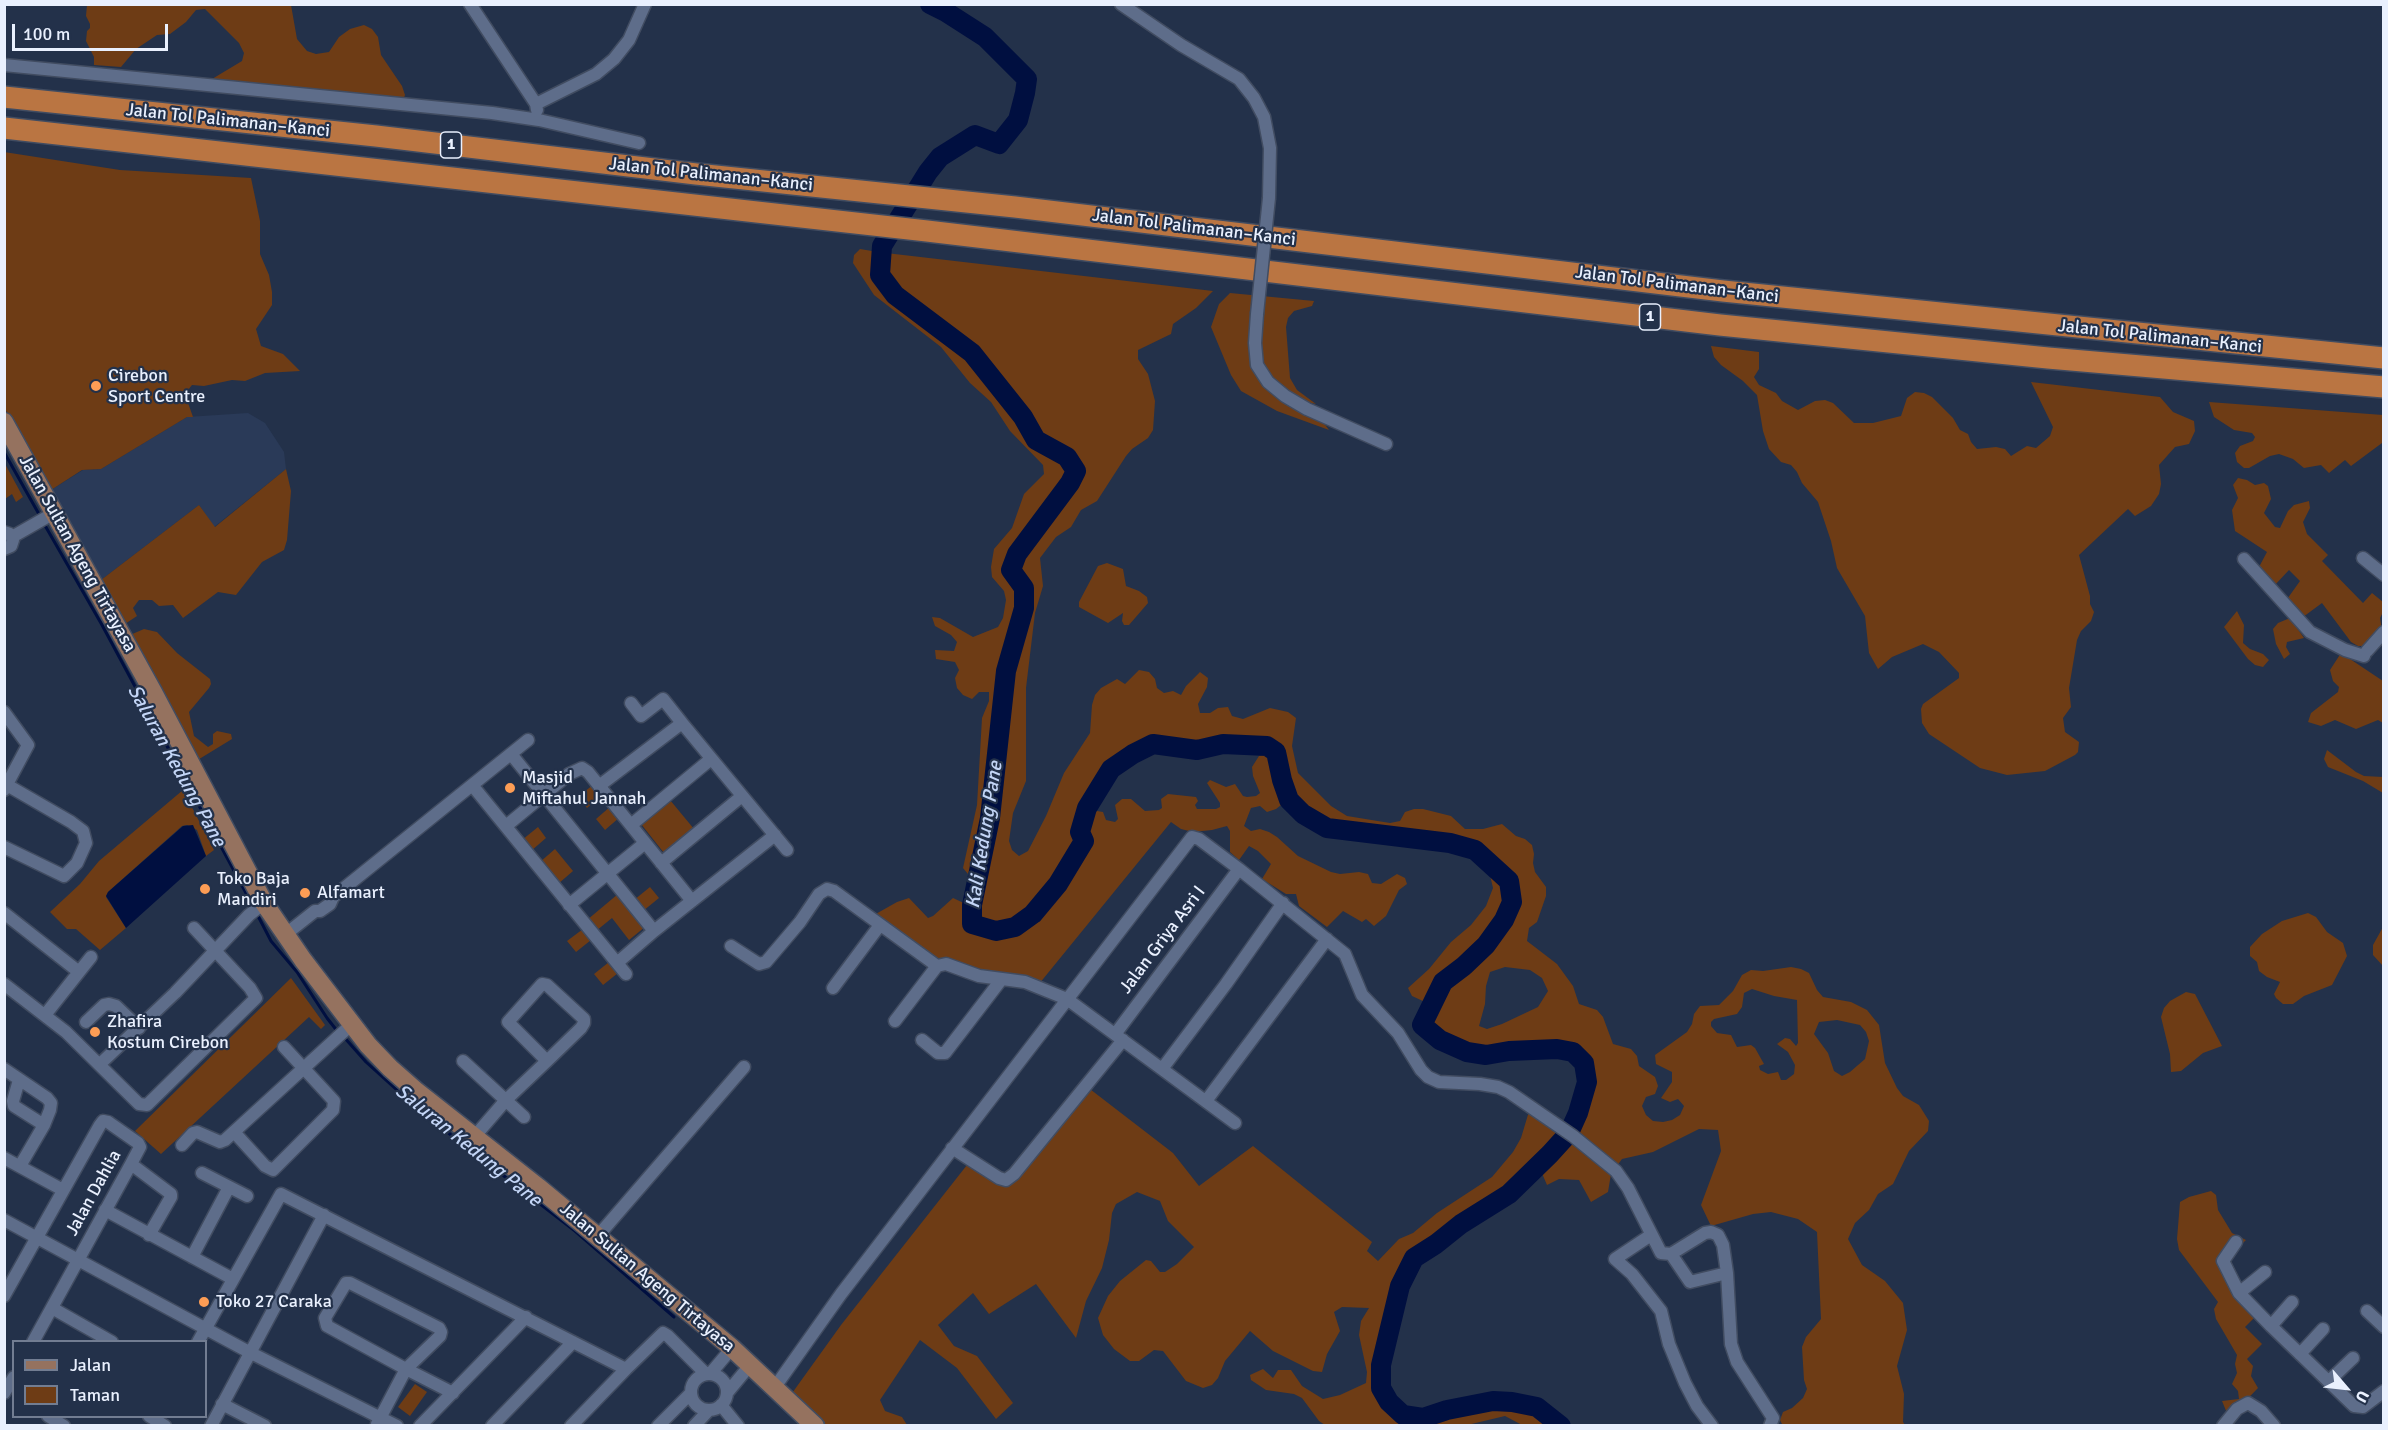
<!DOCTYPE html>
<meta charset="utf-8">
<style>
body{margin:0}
#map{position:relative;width:2388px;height:1430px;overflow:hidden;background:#23314a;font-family:Signika,sans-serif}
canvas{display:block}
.frame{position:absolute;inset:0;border:6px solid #e9f0fe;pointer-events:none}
.legend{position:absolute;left:12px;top:1340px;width:195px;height:78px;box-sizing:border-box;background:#23314a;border:2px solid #727d92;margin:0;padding:8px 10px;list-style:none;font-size:18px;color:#e9f0fe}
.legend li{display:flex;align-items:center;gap:12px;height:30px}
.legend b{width:30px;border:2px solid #727d92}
.north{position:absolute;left:2316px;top:1358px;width:60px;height:60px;-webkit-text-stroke:4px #23314a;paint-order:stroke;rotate:118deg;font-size:16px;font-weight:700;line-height:24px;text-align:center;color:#e9f0fe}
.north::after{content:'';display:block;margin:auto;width:21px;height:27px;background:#e9f0fe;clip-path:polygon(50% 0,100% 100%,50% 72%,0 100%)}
.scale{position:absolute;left:12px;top:24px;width:156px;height:27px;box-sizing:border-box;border:3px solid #e9f0fe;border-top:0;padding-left:8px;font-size:18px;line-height:21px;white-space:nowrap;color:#e9f0fe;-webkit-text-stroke:4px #23314a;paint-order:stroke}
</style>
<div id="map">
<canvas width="2388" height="1430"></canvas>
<div class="frame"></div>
<ul class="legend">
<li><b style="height:8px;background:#95725f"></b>Jalan</li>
<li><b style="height:16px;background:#6e3c15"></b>Taman</li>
</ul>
<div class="north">U</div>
<div class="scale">100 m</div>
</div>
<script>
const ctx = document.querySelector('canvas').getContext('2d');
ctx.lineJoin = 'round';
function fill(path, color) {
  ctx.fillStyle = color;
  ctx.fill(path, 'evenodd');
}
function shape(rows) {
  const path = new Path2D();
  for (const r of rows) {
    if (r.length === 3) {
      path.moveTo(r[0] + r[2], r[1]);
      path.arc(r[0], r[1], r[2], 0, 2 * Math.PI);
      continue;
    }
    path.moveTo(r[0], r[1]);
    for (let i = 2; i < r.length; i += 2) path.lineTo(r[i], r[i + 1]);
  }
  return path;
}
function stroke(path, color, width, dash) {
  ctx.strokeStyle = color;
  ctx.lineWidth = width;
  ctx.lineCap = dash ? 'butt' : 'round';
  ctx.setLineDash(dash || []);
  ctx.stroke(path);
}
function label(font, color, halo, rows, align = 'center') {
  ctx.font = font + ' Signika,sans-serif';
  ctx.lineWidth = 4.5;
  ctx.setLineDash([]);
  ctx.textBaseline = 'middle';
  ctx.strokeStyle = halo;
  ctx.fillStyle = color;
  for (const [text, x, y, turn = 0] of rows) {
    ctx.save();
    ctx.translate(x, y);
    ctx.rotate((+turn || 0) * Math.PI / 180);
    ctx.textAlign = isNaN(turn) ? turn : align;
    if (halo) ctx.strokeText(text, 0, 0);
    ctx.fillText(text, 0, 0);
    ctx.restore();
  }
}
fill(shape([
 [248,413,265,423,284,452,286,469,214,527,199,505,101,580,51,490,83,470,101,469,187,417]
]), '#2a3a58');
fill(shape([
 [87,5,291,5,297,39,307,51,316,54,329,52,339,37,350,29,364,25,372,29,378,37,381,55,402,86,405,95,403,100,300,91,212,79,242,61,244,53,239,43,205,9,196,10,186,22,170,34,157,35,136,49,121,67,94,65,94,57,86,41,87,31,90,28,90,24,86,16],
 [4,152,120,170,251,178,260,221,260,254,269,275,272,292,272,305,256,329,261,346,283,354,300,371,265,373,245,381,232,380,204,386,192,385,188,390,187,400,193,417,187,417,101,469,82,470,51,490,5,409],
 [860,249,878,252,876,276,892,298,970,356,1020,419,1033,442,1065,460,1072,472,1013,552,1007,571,1020,589,1020,608,1002,671,986,818,973,880,963,868,977,805,982,718,989,701,989,692,979,692,972,699,963,695,957,688,955,678,959,670,955,662,936,659,935,650,954,651,957,642,951,635,935,626,932,617,940,618,973,637,998,627,1003,618,1006,600,1004,591,992,577,991,567,994,549,1012,528,1024,494,1044,474,1043,465,1010,431,991,402,970,383,941,347,874,295,853,263,854,255],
 [886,253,1213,291,1196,308,1173,324,1171,334,1138,350,1138,359,1148,374,1155,401,1153,430,1148,438,1132,449,1126,456,1097,501,1081,510,1071,527,1056,537,1040,558,1043,586,1035,613,1026,688,1026,781,1013,813,1009,841,1012,850,1019,856,1028,851,1046,816,1064,773,1090,733,1092,705,1095,695,1101,688,1117,679,1125,684,1139,670,1149,672,1155,679,1157,688,1164,693,1173,691,1181,695,1186,686,1200,672,1208,678,1207,687,1198,704,1200,713,1210,713,1218,708,1228,707,1232,716,1243,719,1270,708,1288,712,1296,718,1292,746,1298,773,1331,806,1347,816,1390,823,1400,821,1405,812,1414,809,1423,809,1451,816,1465,829,1483,829,1502,824,1516,836,1525,839,1532,845,1534,854,1533,863,1535,872,1546,887,1546,896,1537,922,1529,928,1527,941,1557,964,1573,986,1579,1004,1597,1010,1603,1017,1613,1044,1631,1049,1637,1056,1639,1066,1655,1077,1658,1086,1655,1094,1646,1097,1642,1106,1646,1115,1653,1121,1663,1122,1672,1120,1680,1115,1684,1106,1678,1099,1670,1102,1661,1098,1672,1082,1672,1072,1656,1064,1655,1055,1687,1032,1692,1024,1694,1014,1700,1006,1719,1005,1733,991,1742,975,1751,970,1763,971,1791,967,1801,969,1809,973,1817,990,1823,997,1851,1002,1867,1010,1879,1025,1885,1063,1897,1088,1903,1096,1919,1105,1929,1121,1928,1131,1909,1151,1893,1184,1878,1194,1869,1210,1855,1223,1848,1239,1862,1265,1885,1281,1903,1303,1907,1330,1897,1366,1904,1394,1903,1422,1905,1425,1783,1426,1780,1420,1783,1412,1792,1408,1803,1398,1807,1389,1804,1380,1802,1347,1806,1337,1821,1319,1817,1232,1798,1219,1771,1212,1753,1214,1711,1226,1701,1205,1721,1151,1718,1130,1699,1129,1653,1152,1622,1159,1611,1174,1608,1192,1591,1202,1579,1180,1559,1179,1547,1185,1541,1171,1572,1135,1582,1114,1591,1082,1587,1061,1575,1048,1557,1045,1508,1047,1486,1051,1468,1048,1442,1036,1426,1024,1446,985,1467,969,1489,948,1508,922,1516,903,1512,879,1477,847,1451,840,1328,824,1306,811,1292,798,1285,779,1280,750,1269,742,1222,740,1197,746,1153,740,1131,750,1108,766,1084,807,1076,832,1080,841,1055,882,1030,912,1014,924,996,927,976,921,976,906,994,819,1009,672,1027,609,1028,586,1016,570,1020,556,1074,485,1081,471,1070,454,1039,437,1026,415,975,350,898,292,884,274],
 [1505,967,1530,970,1542,978,1548,991,1538,1007,1502,1024,1487,1029,1479,1026,1485,1004,1486,986,1490,972],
 [1752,989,1774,996,1797,1000,1798,1043,1796,1046,1790,1039,1785,1038,1777,1044,1788,1052,1795,1065,1794,1074,1786,1080,1781,1080,1778,1072,1768,1074,1760,1070,1759,1066,1764,1064,1755,1048,1751,1045,1737,1047,1731,1035,1717,1033,1711,1026,1711,1022,1714,1019,1737,1014,1742,1007,1744,993],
 [1837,1020,1860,1025,1866,1032,1869,1041,1865,1059,1850,1072,1842,1076,1834,1071,1828,1053,1814,1034,1819,1022],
 [1230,293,1314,301,1312,306,1294,311,1288,318,1286,327,1290,378,1297,390,1316,404,1275,395,1290,406,1323,422,1329,430,1277,411,1241,391,1231,375,1211,327,1219,304],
 [1711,346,1759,352,1759,369,1754,377,1759,385,1776,393,1782,401,1798,410,1815,401,1825,400,1833,403,1854,423,1873,423,1901,416,1907,398,1915,392,1924,393,1932,397,1953,418,1960,430,1968,434,1971,442,1977,449,1996,447,2005,449,2011,456,2027,446,2036,448,2050,436,2053,427,2031,382,2160,397,2173,412,2194,421,2195,431,2189,444,2175,447,2159,465,2161,484,2159,494,2151,506,2135,516,2128,509,2079,555,2090,596,2090,604,2094,612,2091,621,2081,631,2077,640,2069,688,2071,707,2063,718,2065,732,2079,742,2078,752,2075,755,2045,771,2007,775,1980,768,1929,734,1922,723,1921,709,1923,704,1959,678,1959,673,1939,652,1923,644,1892,657,1878,669,1869,653,1865,616,1837,568,1831,541,1818,502,1802,483,1797,472,1791,465,1781,462,1769,449,1763,431,1757,395,1743,381,1721,365,1714,357],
 [2209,402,2383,415,2383,436,2382,443,2351,466,2345,460,2329,473,2321,465,2304,468,2293,459,2279,454,2270,456,2249,468,2244,468,2237,462,2235,453,2240,446,2253,441,2255,437,2252,433,2234,430,2214,417],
 [4,462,23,497,16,502,12,494,5,499],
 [286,469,291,491,287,540,284,550,262,562,236,595,218,592,183,618,173,605,159,606,152,600,139,600,133,608,137,616,125,624,101,580,199,505,215,527],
 [2238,478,2247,480,2255,485,2264,483,2268,486,2271,499,2264,513,2275,527,2280,528,2288,511,2294,505,2309,501,2310,508,2303,522,2307,534,2328,555,2322,561,2363,603,2372,593,2383,602,2383,612,2380,618,2382,630,2369,646,2358,646,2351,642,2322,603,2299,620,2285,602,2300,581,2289,570,2274,586,2259,567,2267,552,2235,531,2232,510,2238,498,2233,485],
 [1107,563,1123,569,1126,586,1139,591,1147,597,1148,603,1129,625,1124,625,1122,621,1123,613,1108,623,1079,607,1079,602,1098,566],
 [2237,611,2244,625,2243,643,2250,649,2263,654,2269,660,2263,667,2255,665,2248,659,2224,627],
 [2290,618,2304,638,2287,642,2286,647,2290,654,2284,659,2276,644,2273,629,2278,623],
 [144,629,157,632,177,653,210,679,211,684,209,688,189,712,194,736,208,747,213,744,213,734,217,731,231,734,232,739,196,761,130,635],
 [2341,653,2383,681,2383,723,2378,720,2356,729,2335,720,2321,726,2308,722,2311,713,2338,692,2339,687,2333,681,2330,670],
 [2327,750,2356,772,2364,776,2383,777,2383,793,2363,781,2328,767,2324,759],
 [1264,755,1273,755,1278,781,1285,802,1276,809,1267,812,1260,806,1251,808,1244,826,1251,831,1260,829,1269,832,1277,837,1298,856,1331,872,1340,874,1359,872,1368,874,1372,883,1381,884,1397,874,1405,878,1407,884,1399,890,1386,916,1374,926,1366,919,1362,922,1343,911,1327,927,1299,906,1296,894,1286,894,1262,879,1271,864,1258,851,1249,846,1239,860,1230,852,1230,831,1227,826,1212,830,1193,832,1181,829,1171,822,1039,984,948,962,921,953,874,915,897,902,909,898,928,918,933,916,953,898,968,905,969,927,995,935,1017,931,1035,917,1061,886,1089,842,1084,831,1091,810,1103,812,1106,820,1115,822,1118,819,1115,805,1122,799,1131,799,1145,811,1159,810,1162,808,1161,799,1168,794,1196,797,1198,801,1195,805,1197,809,1216,809,1220,807,1220,803,1207,783,1210,780,1226,787,1235,784,1243,796,1247,797,1256,796,1260,793,1253,776,1252,767,1259,756],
 [594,784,602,795,587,808,578,797],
 [183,790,214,850,206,856,197,830,187,825,182,826,108,892,106,897,126,928,100,950,76,929,67,929,50,912,80,884,99,861],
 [670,800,694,829,664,853,641,824],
 [611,806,620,817,605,830,596,819],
 [538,827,546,838,531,851,522,840],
 [555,849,573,871,558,884,540,862],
 [1489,871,1505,883,1508,902,1501,919,1483,943,1440,980,1426,1007,1425,1002,1412,996,1408,988,1429,969,1451,942,1471,925,1486,906,1493,888],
 [650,887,659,898,643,911,634,900],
 [618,894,645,927,629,940,612,918,596,931,587,920],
 [2308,913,2316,917,2327,932,2343,943,2347,956,2332,985,2304,996,2293,1004,2283,1004,2276,998,2274,994,2280,982,2267,977,2259,971,2257,962,2250,956,2250,947,2262,934,2282,921],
 [2383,927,2383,966,2373,955,2373,945],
 [583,929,591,940,576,952,567,941],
 [609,962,618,973,603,985,594,974],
 [291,978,325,1025,321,1029,309,1017,161,1154,135,1131],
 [2186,992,2195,994,2222,1046,2203,1053,2181,1071,2171,1072,2170,1054,2161,1017,2164,1008,2170,1001],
 [1086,1086,1173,1153,1199,1186,1253,1146,1372,1242,1367,1251,1378,1261,1399,1239,1413,1233,1437,1213,1492,1177,1513,1152,1521,1138,1530,1108,1566,1130,1506,1191,1458,1221,1434,1241,1411,1255,1397,1285,1377,1365,1377,1389,1386,1405,1401,1418,1423,1422,1448,1414,1493,1405,1512,1405,1536,1411,1555,1425,1522,1425,1505,1416,1463,1426,1325,1425,1319,1421,1302,1398,1294,1394,1266,1390,1251,1380,1250,1375,1263,1369,1273,1378,1278,1370,1291,1370,1302,1386,1323,1399,1340,1395,1366,1383,1367,1372,1359,1335,1361,1321,1369,1308,1342,1307,1334,1312,1340,1331,1327,1354,1322,1372,1313,1371,1273,1351,1250,1331,1225,1361,1218,1378,1212,1385,1203,1388,1186,1381,1163,1351,1154,1350,1139,1361,1130,1361,1114,1349,1103,1335,1098,1318,1108,1296,1120,1281,1146,1260,1151,1261,1160,1272,1165,1272,1177,1264,1194,1247,1168,1221,1160,1201,1137,1192,1116,1204,1112,1213,1109,1240,1102,1268,1086,1301,1076,1338,1036,1284,989,1314,973,1293,938,1325,954,1346,977,1356,1013,1403,996,1419,957,1368,920,1340,880,1400,885,1411,902,1417,907,1425,822,1425,790,1396,841,1325,967,1165,1009,1186],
 [2211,1191,2216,1195,2218,1210,2232,1233,2246,1240,2228,1258,2255,1317,2245,1327,2262,1344,2247,1359,2253,1366,2251,1376,2258,1388,2229,1418,2222,1401,2239,1399,2238,1391,2232,1384,2237,1373,2235,1364,2237,1355,2216,1319,2214,1309,2218,1302,2179,1250,2177,1239,2180,1202,2189,1197],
 [415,1384,427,1392,410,1416,398,1407]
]), '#6e3c15');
fill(shape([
 [193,825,206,856,126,928,106,896,108,892,183,826]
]), '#000f40');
stroke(shape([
 [4,452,40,516],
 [43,522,102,625,254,908],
 [257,914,271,941,297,972,327,1018,338,1032],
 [343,1036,366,1062,420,1111,575,1231,674,1317]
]), '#000f40', 3);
stroke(shape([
 [930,4,946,12,985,37,1027,79,1025,93,1018,120,999,144,975,135,940,157,928,172,882,246,880,275,895,295,972,353,1023,417,1036,440,1067,457,1076,471,1070,483,1017,554,1011,570,1024,588,1024,608,1006,671,990,818,972,905,972,924,996,931,1015,927,1033,914,1058,884,1084,841,1080,832,1087,808,1111,769,1133,754,1153,744,1197,750,1223,744,1267,746,1276,752,1282,780,1289,800,1303,814,1327,828,1450,843,1475,850,1509,881,1512,902,1504,920,1486,945,1464,966,1443,982,1422,1025,1440,1040,1467,1052,1486,1055,1509,1051,1557,1049,1573,1052,1584,1063,1587,1082,1578,1113,1569,1133,1550,1154,1509,1194,1461,1224,1436,1244,1414,1258,1400,1286,1381,1365,1381,1388,1389,1402,1403,1415,1423,1418,1447,1410,1493,1401,1512,1402,1537,1407,1561,1426]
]), '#000f40', 20);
const minor = shape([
 [470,4,536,104,537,110],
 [1121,4,1181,45,1239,79,1254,98,1264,117,1270,148,1269,198],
 [4,65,492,113,539,120,639,143],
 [536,104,596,74,614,59,629,40,645,4],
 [1257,314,1255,343,1257,365,1268,382,1285,396,1307,409,1386,444],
 [4,532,10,534,13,540,11,546,4,549],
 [12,537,54,513],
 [2363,558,2384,575],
 [2244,559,2310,632,2345,650,2364,656],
 [2367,651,2384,632],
 [631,703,641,716,663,699,682,723],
 [4,712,28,745,4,790],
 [511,754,654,931],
 [472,785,626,974],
 [599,786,682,723,787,850],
 [631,825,711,759],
 [506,826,569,774,582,768,588,772,692,901],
 [4,847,64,876,77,863,86,843,83,831,71,822,7,785],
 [661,863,742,796],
 [569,905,645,843],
 [4,913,79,972,45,1015],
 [286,934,315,911,320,911,330,904,333,897,528,740],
 [731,946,759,964,766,962,800,922,819,894,827,889,834,891,937,966,946,964,979,976,1025,982,1067,999,1235,1123],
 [617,963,654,931,775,835],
 [79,972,91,957],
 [4,984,66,1032,139,1104,147,1105,256,998,250,988,194,928],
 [833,988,880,925],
 [895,1021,937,966],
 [86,1022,104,1005,109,1004,116,1006,139,1028],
 [1116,1033,1239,869],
 [922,1040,938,1053,945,1053,1001,980],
 [463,1061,524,1117],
 [100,1064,175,993,249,915,264,903],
 [4,1069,47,1098,51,1103,50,1110,44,1125,20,1166],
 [1162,1069,1226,984,1283,903],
 [19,1080,13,1101,14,1106,44,1125],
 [1206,1101,1327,939],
 [234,1132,265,1166,273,1170,333,1110,334,1101,284,1047],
 [475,1136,506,1100,547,1061,581,1028,584,1023,584,1019,547,985,542,984,508,1022,547,1061],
 [182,1145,193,1133,197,1132,220,1142,225,1140,352,1024],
 [952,1148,999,1178,1006,1180,1014,1174,1123,1040],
 [4,1158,63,1190],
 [131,1164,171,1194,171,1197,149,1235],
 [202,1173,247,1196],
 [105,1210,233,1279],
 [4,1220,249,1352,397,1426],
 [1651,1235,1615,1259,1632,1274,1661,1311,1669,1344,1685,1383,1697,1406,1712,1426],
 [597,1237,744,1067],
 [2236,1242,2223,1261,2239,1293,2271,1326,2354,1406,2363,1407,2384,1391],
 [1671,1254,1690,1282,1727,1273],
 [192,1257,229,1187],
 [2239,1293,2265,1272],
 [4,1296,100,1125,103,1121,108,1122,138,1143,140,1147,131,1164,33,1342],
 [52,1308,112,1342],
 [2367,1311,2384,1327],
 [2271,1326,2292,1302],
 [198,1342,281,1194,626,1369,663,1333,668,1336,706,1374],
 [2300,1354,2323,1329],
 [710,1374,732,1348],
 [709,1392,18],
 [2329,1381,2353,1358],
 [775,1387,841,1294,1192,837,1199,839,1239,869,1345,954,1362,995,1398,1033,1421,1070,1428,1077,1439,1082,1480,1084,1498,1087,1509,1092,1573,1136,1616,1171,1628,1188,1661,1253,1671,1254,1705,1233,1711,1232,1718,1235,1723,1245,1727,1273,1731,1344,1737,1362,1773,1418,1770,1426],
 [4,1393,14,1377],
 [727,1393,751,1364],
 [222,1404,265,1426],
 [721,1405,738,1426],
 [48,1416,64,1426],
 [149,1416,165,1426],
 [377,1424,406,1369,440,1336,441,1332,439,1328,350,1283,346,1283,325,1318,327,1326,406,1369,453,1393],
 [211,1426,324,1215],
 [420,1426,526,1317],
 [492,1426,573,1342],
 [571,1426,626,1369],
 [658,1426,691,1393],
 [694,1426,709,1410],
 [2223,1426,2237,1409,2248,1403,2261,1411,2274,1426]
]);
const primary = shape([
 [4,422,153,692,264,903,303,960,368,1045,390,1068,415,1090,538,1187,732,1348,815,1426]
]);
const motorway = shape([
 [4,97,376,136,696,174,1015,207,1723,291,2384,358],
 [4,128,927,231,1720,325,2048,358,2384,387]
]);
stroke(minor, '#414c61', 15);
stroke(primary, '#414c61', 21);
stroke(motorway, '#414c61', 24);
stroke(minor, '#5e6d8a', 12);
stroke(primary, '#95725f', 18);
stroke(motorway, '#ba7542', 21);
const minorBridge = shape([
 [1257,314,1269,198]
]);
stroke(minorBridge, '#414c61', 15, []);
stroke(minorBridge, '#5e6d8a', 12);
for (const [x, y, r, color] of [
 [96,386,6,"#fd9d55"],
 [510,788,6,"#fd9d55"],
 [205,889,6,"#fd9d55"],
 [305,893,6,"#fd9d55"],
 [95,1032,6,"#fd9d55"],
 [204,1302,6,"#fd9d55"]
]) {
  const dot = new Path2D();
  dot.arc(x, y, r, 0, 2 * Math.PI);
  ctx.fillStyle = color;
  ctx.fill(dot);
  stroke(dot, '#23314a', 2);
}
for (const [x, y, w] of [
 [451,145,21],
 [1650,317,21]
]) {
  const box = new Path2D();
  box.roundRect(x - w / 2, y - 13, w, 26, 4.5);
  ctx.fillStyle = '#23314a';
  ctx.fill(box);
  stroke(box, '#e9f0fe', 1.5);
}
label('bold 16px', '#e9f0fe', null, [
 ["1",451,145],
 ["1",1650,317]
]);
label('18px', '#e9f0fe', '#23314a', [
 ["Jalan Tol Palimanan–Kanci",228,121,6],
 ["Jalan Tol Palimanan–Kanci",711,175,6],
 ["Jalan Tol Palimanan–Kanci",1194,228,7],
 ["Jalan Tol Palimanan–Kanci",1677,285,7],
 ["Jalan Tol Palimanan–Kanci",2160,337,6],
 ["Jalan Sultan Ageng Tirtayasa",77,554,61],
 ["Jalan Griya Asri I",1163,940,-53],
 ["Jalan Dahlia",94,1193,-61],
 ["Jalan Sultan Ageng Tirtayasa",647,1278,40]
]);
label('18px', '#e9f0fe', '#23314a', [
 ["Cirebon",108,376],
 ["Sport Centre",108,397],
 ["Masjid",522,778],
 ["Miftahul Jannah",522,799],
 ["Toko Baja",217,879],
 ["Mandiri",217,900],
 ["Alfamart",317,893],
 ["Zhafira",107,1022],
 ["Kostum Cirebon",107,1043],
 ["Toko 27 Caraka",216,1302]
], 'left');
label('italic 20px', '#c3d5f6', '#23314a', [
 ["Saluran Kedung Pane",176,766,61],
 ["Kali Kedung Pane",985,835,-81],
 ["Saluran Kedung Pane",468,1146,39]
]);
</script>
